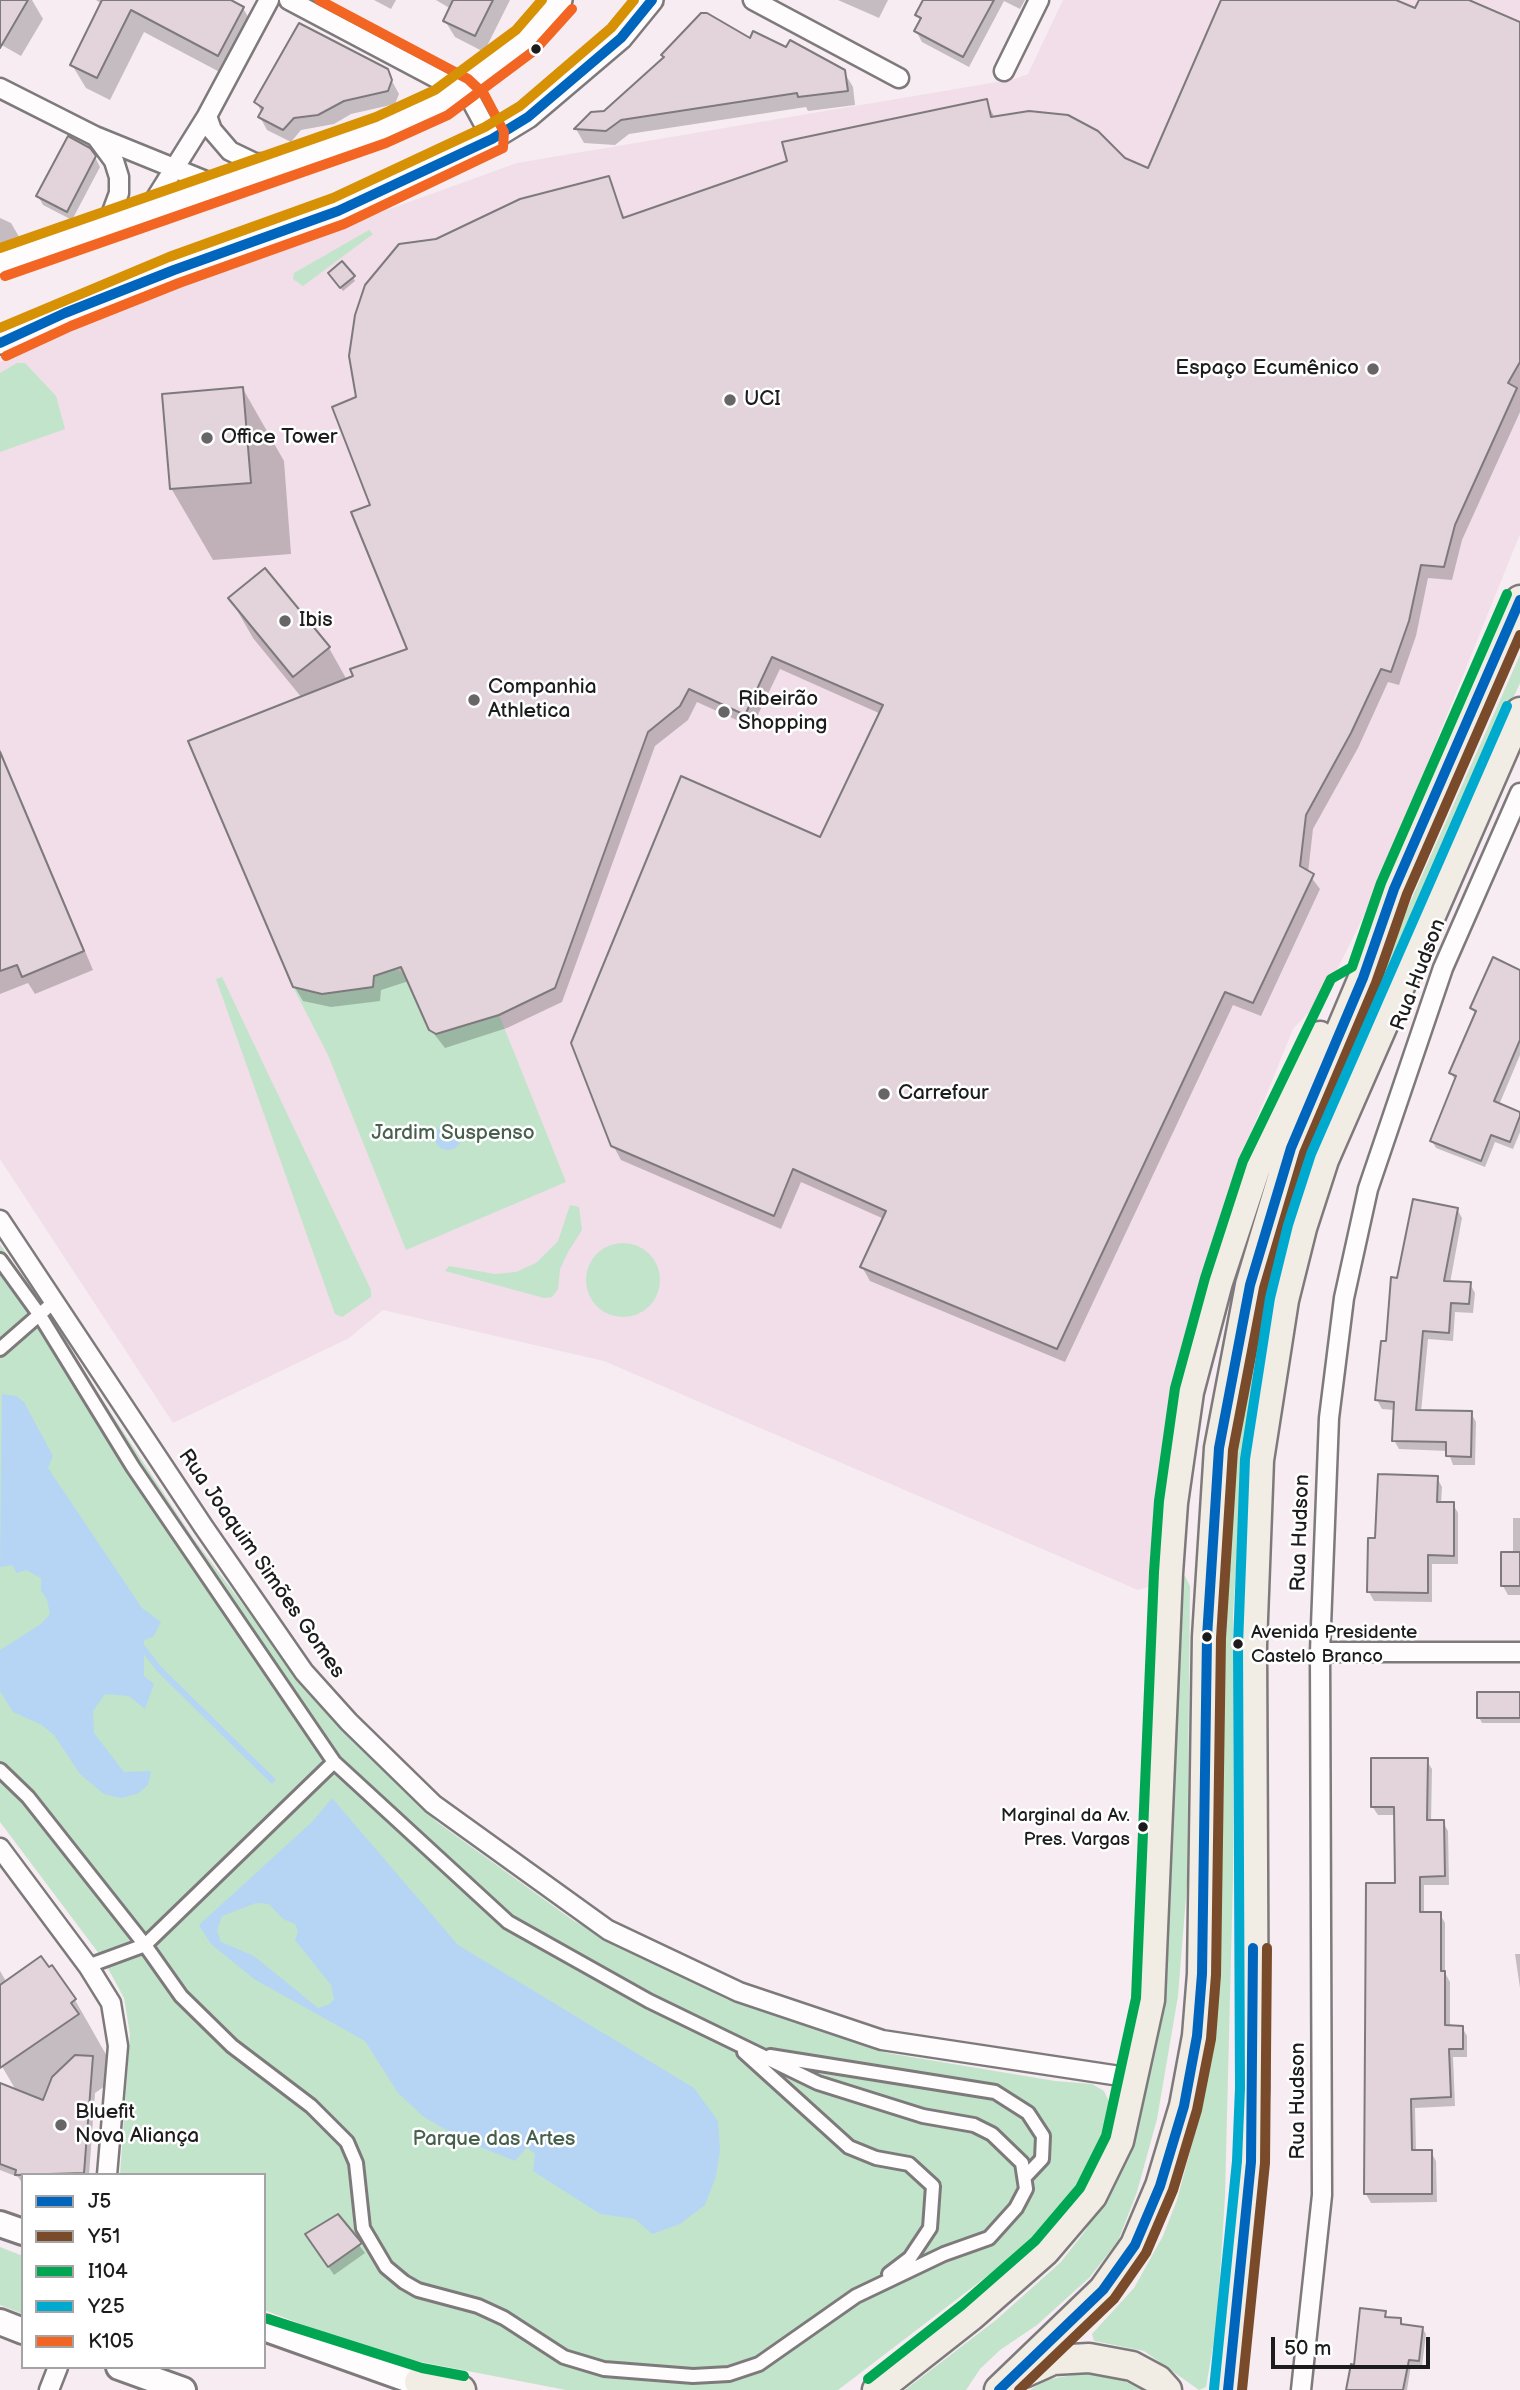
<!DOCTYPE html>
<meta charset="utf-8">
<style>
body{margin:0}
#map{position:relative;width:1520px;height:2390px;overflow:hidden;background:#f6ecf1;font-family:"Balsamiq Sans",sans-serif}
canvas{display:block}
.legend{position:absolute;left:21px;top:2173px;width:245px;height:196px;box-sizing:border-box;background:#fff;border:2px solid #a4a4a4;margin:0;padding:9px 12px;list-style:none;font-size:21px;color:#1c1c1c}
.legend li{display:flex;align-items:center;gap:14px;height:35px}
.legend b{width:35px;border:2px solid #a4a4a4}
.scale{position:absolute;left:1271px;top:2337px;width:159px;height:32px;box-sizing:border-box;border:4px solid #1c1c1c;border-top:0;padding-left:9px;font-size:21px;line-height:24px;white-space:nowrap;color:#1c1c1c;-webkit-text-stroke:5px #fff;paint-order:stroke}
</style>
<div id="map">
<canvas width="1520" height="2390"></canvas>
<ul class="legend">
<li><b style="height:9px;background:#0065bd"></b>J5</li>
<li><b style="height:9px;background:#7a4b2a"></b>Y51</li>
<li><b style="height:9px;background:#00a651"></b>I104</li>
<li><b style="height:9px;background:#00a9ce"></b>Y25</li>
<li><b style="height:9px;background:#f26522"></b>K105</li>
</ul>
<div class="scale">50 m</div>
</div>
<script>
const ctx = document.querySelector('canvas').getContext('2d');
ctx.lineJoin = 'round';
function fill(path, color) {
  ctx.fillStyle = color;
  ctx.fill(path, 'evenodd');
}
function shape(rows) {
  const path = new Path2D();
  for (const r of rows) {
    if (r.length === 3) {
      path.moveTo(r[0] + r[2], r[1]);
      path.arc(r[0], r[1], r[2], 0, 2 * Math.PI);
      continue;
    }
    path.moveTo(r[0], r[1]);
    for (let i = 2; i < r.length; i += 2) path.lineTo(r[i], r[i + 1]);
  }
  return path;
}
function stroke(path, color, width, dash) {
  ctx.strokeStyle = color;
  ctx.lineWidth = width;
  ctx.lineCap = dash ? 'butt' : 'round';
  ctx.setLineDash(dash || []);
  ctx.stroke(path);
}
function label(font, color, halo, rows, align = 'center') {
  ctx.font = font + ' "Balsamiq Sans",sans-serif';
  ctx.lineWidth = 5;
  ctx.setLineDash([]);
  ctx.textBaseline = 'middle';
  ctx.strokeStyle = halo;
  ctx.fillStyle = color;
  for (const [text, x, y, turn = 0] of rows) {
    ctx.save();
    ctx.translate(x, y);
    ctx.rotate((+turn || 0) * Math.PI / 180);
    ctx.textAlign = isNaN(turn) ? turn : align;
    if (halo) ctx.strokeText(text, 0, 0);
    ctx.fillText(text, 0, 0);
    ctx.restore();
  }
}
fill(shape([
 [1063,0,1520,0,1520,534,1376,891,1324,996,1293,1029,1239,1162,1180,1360,1164,1430,1154,1585,1138,1590,604,1361,383,1310,349,1338,173,1423,0,1159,0,362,19,351,219,267,301,241,517,163,1015,79,1028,74]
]), '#f1dee8');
fill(shape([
 [369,230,373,234,303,286,293,279,294,273],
 [17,363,25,363,56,396,65,429,0,452,0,373],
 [1520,655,1520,683,1344,1070,1305,1167,1264,1331,1246,1423,1233,1613,1233,1876,1225,2196,1217,2323,1206,2387,1199,2390,1144,2351,1094,2341,1092,2334,1134,2288,1163,2236,1177,2200,1199,2118,1219,1969,1225,1529,1235,1426,1260,1300,1309,1130],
 [396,969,404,974,429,1030,436,1034,499,1015,566,1182,406,1250,328,1055,293,987,322,994,373,987,374,976],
 [222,977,371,1290,371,1297,342,1317,335,1314,216,979],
 [570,1205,579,1207,582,1230,568,1252,560,1269,558,1289,552,1297,544,1298,445,1271,449,1266,495,1274,516,1272,536,1263,558,1241],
 [623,1280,37],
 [0,1244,193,1538,316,1702,437,1822,574,1921,726,1999,887,2053,1055,2081,1092,2084,1104,2091,1112,2108,1110,2123,1085,2177,1070,2204,1050,2228,838,2390,566,2390,380,2354,264,2310,264,2175,120,2175,130,2034,124,1998,103,1959,0,1822],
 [1185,1576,1190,1586,1187,1884,1178,1996,1157,2119,1137,2192,1118,2241,1089,2278,1037,2325,1000,2350,980,2369,966,2390,905,2390,996,2320,1061,2262,1085,2231,1116,2179,1137,2126,1160,2016,1168,1937,1180,1580],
 [0,2247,23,2256,23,2314,0,2305],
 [1077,2374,1092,2374,1124,2381,1142,2390,1030,2390,1046,2380]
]), '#c2e4cb');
fill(shape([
 [448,1137,13],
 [2,1394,16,1396,24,1402,53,1456,48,1468,142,1608,161,1622,153,1637,144,1640,144,1676,154,1684,145,1709,129,1696,105,1694,93,1711,94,1733,124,1772,151,1771,148,1785,137,1794,121,1798,104,1794,80,1774,54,1735,42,1725,13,1712,0,1691,0,1650,41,1624,50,1614,47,1600,41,1590,41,1578,26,1570,17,1573,12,1565,0,1567],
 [332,1798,458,1945,694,2088,718,2121,720,2150,716,2176,705,2205,680,2224,652,2234,635,2219,600,2214,533,2171,535,2154,527,2147,515,2161,463,2140,424,2117,398,2093,365,2041,254,1979,211,1944,199,1925,313,1821],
 [256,1903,269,1904,283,1919,295,1924,298,1931,295,1940,331,1985,334,1999,330,2004,318,2008,254,1956,221,1942,217,1931,222,1916]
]), '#b6d5f5');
fill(shape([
 [0,0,32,0,43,19,21,56,0,44],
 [96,0,227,0,243,8,256,31,231,78,144,32,110,100,86,88,72,65,102,4],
 [374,0,396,0,391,9],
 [436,0,510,0,484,52,455,37,445,21,451,9],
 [838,0,888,0,879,18],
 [925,0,1025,0,1020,9,1004,1,969,67,922,42,916,31,921,21,917,15],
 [1223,0,1392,0,1415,11,1421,0,1464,0,1520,24,1520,412,1462,540,1452,580,1428,578,1416,636,1399,685,1388,682,1358,748,1313,829,1308,873,1320,889,1261,1016,1233,1005,1065,1362,870,1281,862,1267,884,1219,801,1182,781,1229,621,1160,613,1145,821,839,881,714,780,669,752,727,697,702,688,720,655,746,562,1002,507,1028,445,1048,431,1030,409,981,381,990,380,1001,331,1007,303,1001,294,986,302,698,253,638,230,598,265,570,329,648,347,680,410,650,372,506,358,398,436,241,608,178,625,219,986,101,995,118,1149,170],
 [750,40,787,49,844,72,853,87,855,105,808,111,806,107,629,134,615,145,584,143,576,129,592,114,605,113],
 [386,70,399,94,395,104,351,114,334,124,301,130,291,142,267,130,260,117,262,113,256,102],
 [95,157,100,167,72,220,43,205,38,196],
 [0,218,11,223,25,247,0,255],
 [332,277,353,277,355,281,343,291],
 [243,389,284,461,291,554,213,560,171,488],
 [0,749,93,970,35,994,28,983,0,994],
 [1520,972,1520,1055,1499,1105,1520,1114,1520,1132,1513,1149,1495,1142,1485,1167,1436,1148,1432,1141,1455,1080,1451,1073,1476,1015,1472,1008],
 [1457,1209,1462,1218,1450,1283,1470,1284,1475,1293,1473,1313,1455,1312,1453,1341,1428,1339,1421,1412,1471,1413,1476,1422,1475,1465,1453,1465,1448,1451,1399,1449,1394,1440,1395,1410,1382,1409,1377,1400,1399,1279],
 [1437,1478,1442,1487,1441,1504,1453,1504,1458,1513,1458,1564,1432,1564,1432,1602,1374,1601,1369,1592,1377,1540],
 [1513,1518,1520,1518,1520,1595,1508,1595,1503,1586,1513,1554],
 [1520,1695,1520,1723,1482,1723,1479,1717],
 [1426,1760,1432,1769,1431,1822,1443,1822,1448,1831,1449,1885,1424,1885,1424,1914,1440,1914,1445,1923,1445,1973,1450,1982,1450,2027,1462,2027,1467,2036,1467,2057,1453,2057,1455,2106,1415,2108,1416,2152,1431,2152,1436,2161,1437,2202,1371,2203,1366,2194,1397,1885,1396,1815,1378,1815,1372,1806],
 [1515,1954,1520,1954,1520,1988],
 [0,1971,7,1983,75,2000,112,2065,115,2079,95,2093,89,2175,23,2175,23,2184,18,2177,0,2170,0,2085,17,2092,0,2063],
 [337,2216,365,2253,334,2275,313,2244],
 [1385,2313,1388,2319,1400,2320,1404,2326,1422,2328,1426,2334,1422,2366,1411,2365,1407,2390,1348,2390,1355,2367]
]), '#0003');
stroke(shape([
 [139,1643,159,1669,272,1780]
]), '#b6d5f5', 6);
const building = shape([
 [0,0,28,0,0,48,0,0],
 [102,0,231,0,244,7,218,56,131,10,97,78,70,65,102,0],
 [453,0,493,0,475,36,443,21,453,0],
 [923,0,994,0,963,57,914,31,921,18,915,15,923,0],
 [1221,0,1396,0,1415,8,1419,0,1469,0,1520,22,1520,362,1508,383,1517,388,1455,525,1444,567,1421,565,1409,621,1391,672,1381,669,1351,733,1306,815,1300,866,1314,874,1253,1003,1225,992,1057,1349,860,1267,886,1211,793,1169,774,1216,611,1146,571,1043,681,776,820,837,883,705,772,657,745,715,689,689,680,706,648,732,555,988,499,1015,436,1034,429,1030,401,967,374,976,373,987,322,994,293,987,188,741,353,676,350,669,407,649,351,512,370,505,332,407,356,397,349,356,355,315,365,285,399,244,436,239,520,199,609,176,623,218,787,161,782,142,987,99,991,117,1029,111,1068,115,1098,131,1125,158,1148,168,1221,0],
 [701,13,707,13,750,38,753,31,786,47,790,40,845,70,848,91,798,97,797,93,621,120,606,131,574,129,591,112,604,111,664,57,661,55,701,13],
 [299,23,388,69,392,80,388,91,344,101,318,115,294,118,283,130,258,117,263,108,254,102,299,23],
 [68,136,90,148,96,156,67,212,36,196,68,136],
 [342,261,355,276,340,288,328,273,342,261],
 [243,387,251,483,170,489,162,394,243,387],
 [265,568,330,647,293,677,228,598,265,568],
 [0,752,84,951,22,977,17,965,0,971,0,752],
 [1493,957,1520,970,1520,1040,1494,1101,1520,1112,1520,1116,1510,1142,1491,1135,1481,1161,1430,1141,1456,1076,1449,1073,1476,1011,1470,1008,1493,957],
 [1413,1199,1458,1208,1444,1281,1471,1282,1469,1304,1451,1303,1449,1333,1423,1331,1416,1410,1472,1411,1471,1457,1446,1456,1446,1442,1392,1441,1394,1402,1375,1400,1381,1341,1386,1341,1391,1277,1397,1278,1413,1199],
 [1378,1474,1438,1476,1437,1502,1454,1502,1454,1556,1428,1555,1428,1593,1367,1592,1368,1538,1375,1538,1378,1474],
 [1501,1552,1520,1552,1520,1586,1501,1586,1501,1552],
 [1477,1692,1520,1692,1520,1718,1477,1718,1477,1692],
 [1371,1758,1428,1758,1427,1820,1444,1820,1445,1876,1420,1877,1420,1912,1441,1912,1441,1971,1445,1971,1445,2025,1463,2026,1463,2049,1449,2049,1451,2097,1411,2099,1412,2150,1432,2150,1432,2194,1364,2194,1366,1883,1395,1883,1394,1807,1371,1807,1371,1758],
 [41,1956,49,1967,52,1965,76,1999,71,2003,79,2014,0,2068,0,1985,41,1956],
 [75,2055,93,2056,84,2173,15,2175,16,2170,0,2164,0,2083,43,2100,52,2077,75,2055],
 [338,2214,362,2243,328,2267,305,2234,338,2214],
 [1360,2308,1386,2311,1385,2317,1401,2318,1401,2324,1423,2327,1419,2361,1409,2360,1403,2390,1346,2390,1351,2364,1354,2365,1360,2308]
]);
fill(building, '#e3d4db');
stroke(building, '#7e7a7c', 2);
const pedestrian = shape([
 [0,1260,39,1314,133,1467,334,1762,508,1922,649,2001,818,2083,923,2116,974,2125,992,2134,1022,2163,1026,2189,1016,2208,989,2238,944,2254,856,2296,759,2364,729,2374,693,2376,604,2369,564,2357,504,2318,478,2306,418,2290,404,2282,386,2267,363,2228,356,2163,347,2142,311,2106,232,2046,181,1996,145,1945,28,1797,0,1770],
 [0,1349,55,1301],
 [88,1966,145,1945,334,1762],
 [744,2052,849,2147,876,2158,909,2164,933,2186,930,2228,910,2258,889,2274],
 [770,2056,995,2092,1028,2113,1043,2136,1042,2159,1025,2177]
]);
const minor = shape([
 [289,0,459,90,472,102,492,139],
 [753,0,899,78],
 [1004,71,1039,0],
 [0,88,95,136,218,186],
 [207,116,212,130,230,151,255,163,277,164],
 [97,138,114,161,119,177,119,193,108,223],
 [149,209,207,116,269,0],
 [0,1220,203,1526,304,1672,349,1722,433,1804,608,1930,739,1992,882,2040,1133,2078],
 [1320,1652,1520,1652],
 [0,1848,88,1966,111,2003,118,2046,107,2175],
 [49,2390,58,2367],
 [1301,2390,1322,2195,1320,1652,1329,1418,1344,1298,1368,1189,1443,968,1520,793]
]);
const tertiary = shape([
 [0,263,381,130,442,102,526,40,561,0],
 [0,343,65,313,174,270,338,211,492,139,528,117,621,38,652,0]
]);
const secondary = shape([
 [0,2224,23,2232],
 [0,2322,23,2331],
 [264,2328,435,2389],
 [119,2367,183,2390]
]);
const primary = shape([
 [1024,2373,1053,2360,1089,2358,1132,2366,1158,2380,1167,2390],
 [419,2382,461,2390],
 [877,2390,971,2316,1045,2251,1092,2196,1119,2141,1150,2000,1168,1573,1173,1503,1189,1392,1218,1282,1256,1167,1320,1036],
 [999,2390,1103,2290,1135,2245,1160,2186,1184,2106,1197,2036,1202,1974,1207,1637,1219,1448,1250,1285,1291,1148,1363,978,1394,889,1520,600],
 [1228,2390,1251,2162,1254,2088,1252,1645,1259,1460,1284,1300,1302,1228,1324,1160,1520,712]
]);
stroke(pedestrian, '#7e7a7c', 18);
stroke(minor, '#7e7a7c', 23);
stroke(tertiary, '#7e7a7c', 26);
stroke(secondary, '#7e7a7c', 30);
stroke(primary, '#7e7a7c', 33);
stroke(pedestrian, '#fefcfd', 12);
stroke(minor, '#fefcfd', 18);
stroke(tertiary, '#fefcfd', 21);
stroke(secondary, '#fefcfd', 24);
stroke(primary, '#f1ece4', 28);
stroke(shape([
 [0,343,65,313,174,270,338,211,492,139,528,117,621,38,652,0],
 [999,2390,1103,2290,1135,2245,1160,2186,1184,2106,1197,2036,1202,1974,1207,1637,1219,1448,1250,1285,1291,1148,1363,978,1394,889,1520,600],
 [1228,2390,1251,2162,1253,1948]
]), '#0065bd', 10);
stroke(shape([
 [1019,2390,1114,2299,1146,2253,1173,2190,1197,2110,1211,2039,1216,1975,1221,1638,1233,1450,1264,1288,1304,1153,1376,983,1407,894,1520,635],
 [1242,2390,1265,2163,1267,1948]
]), '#7a4b2a', 10);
stroke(shape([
 [268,2319,422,2368,464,2376],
 [868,2379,962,2305,1035,2241,1080,2188,1106,2136,1136,1998,1154,1572,1159,1501,1175,1388,1205,1278,1243,1161,1331,979,1352,967,1381,883,1507,594]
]), '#00a651', 10);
stroke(shape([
 [1214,2389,1237,2161,1240,2088,1238,1645,1245,1459,1270,1298,1288,1225,1311,1154,1507,706]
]), '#00a9ce', 10);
stroke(shape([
 [5,276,386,143,448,115,535,50,572,9],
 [6,356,71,326,179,283,344,224,503,148,504,132,484,94,468,79,319,0]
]), '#f26522', 10);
stroke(shape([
 [0,248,376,117,435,90,516,30,542,0],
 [0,328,169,257,333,198,485,127,520,106,611,28,634,0]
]), '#d69104', 10);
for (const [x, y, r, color] of [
 [536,49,6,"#1c1c1c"],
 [1373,369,7,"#686567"],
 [730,400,7,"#686567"],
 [207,438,7,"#686567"],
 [285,621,7,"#686567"],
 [474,700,7,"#686567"],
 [724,712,7,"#686567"],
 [884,1094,7,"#686567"],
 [1207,1637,6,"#1c1c1c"],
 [1238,1644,6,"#1c1c1c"],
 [1143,1827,6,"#1c1c1c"],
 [61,2125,7,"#686567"]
]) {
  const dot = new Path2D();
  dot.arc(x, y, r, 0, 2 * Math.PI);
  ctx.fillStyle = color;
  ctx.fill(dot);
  stroke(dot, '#fff', 2.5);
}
label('19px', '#1c1c1c', '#fff', [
 ["Avenida Presidente",1251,1633],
 ["Castelo Branco",1251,1657],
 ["Marginal da Av.",1130,1816,"right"],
 ["Pres. Vargas",1130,1840,"right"]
], 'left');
label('21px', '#1c1c1c', '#fff', [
 ["Espaço Ecumênico",1359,369,"right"],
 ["UCI",744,400],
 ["Office Tower",221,438],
 ["Ibis",299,621],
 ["Companhia",488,688],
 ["Athletica",488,712],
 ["Ribeirão",738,700],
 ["Shopping",738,724],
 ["Carrefour",898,1094],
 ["Bluefit",75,2113],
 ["Nova Aliança",75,2137]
], 'left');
label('21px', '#1c1c1c', '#fff', [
 ["Rua Hudson",1419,975,-69],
 ["Rua Hudson",1301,1533,-88],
 ["Rua Joaquim Simões Gomes",261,1564,55],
 ["Rua Hudson",1299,2101,-90]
]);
label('21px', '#47604e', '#fff', [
 ["Jardim Suspenso",453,1134],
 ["Parque das Artes",494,2140]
]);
</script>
